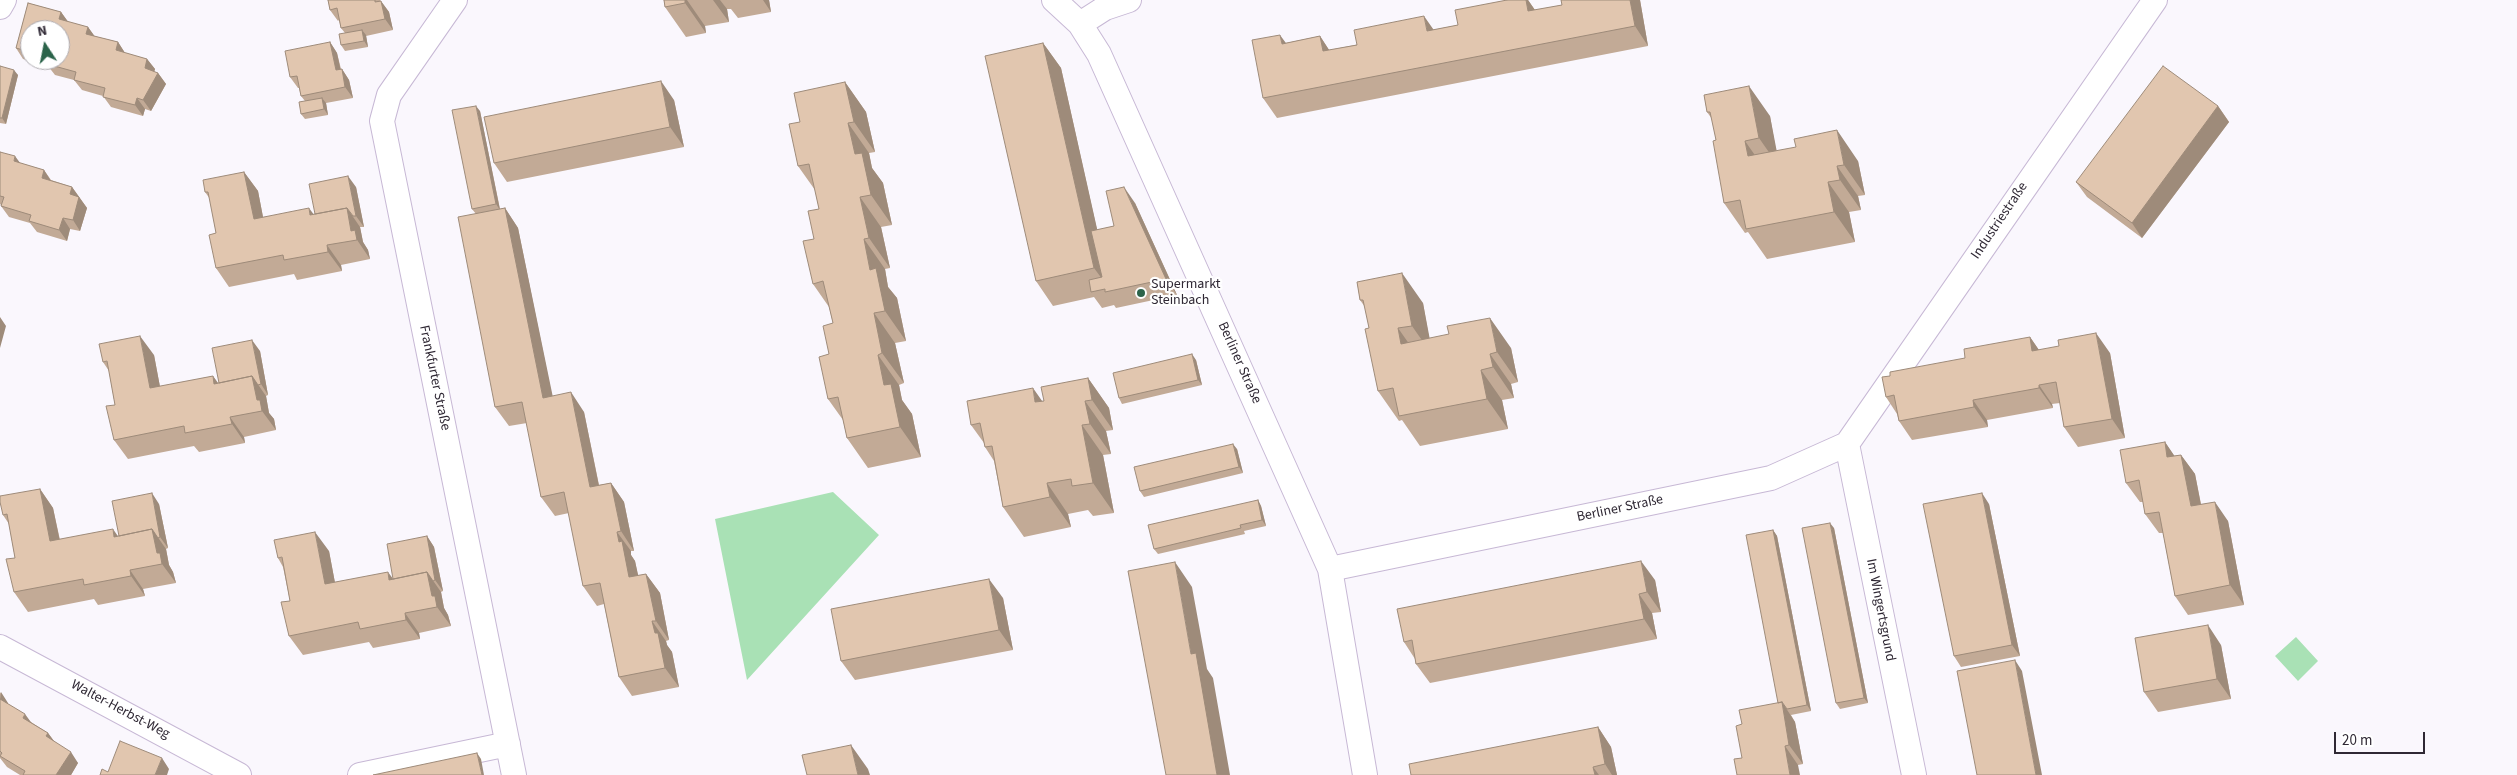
<!DOCTYPE html>
<meta charset="utf-8">
<style>
body{margin:0}
#map{position:relative;width:2517px;height:775px;overflow:hidden;background:#faf7fd;font-family:"Source Sans 3",sans-serif}
canvas{display:block}
.north{position:absolute;left:20px;top:20px;width:50px;height:50px;box-sizing:border-box;background:#fff;border:1px solid #aca9ae;border-radius:50%;rotate:349deg;font-size:14px;font-weight:700;line-height:20px;text-align:center;color:#2f2834}
.north::after{content:'';display:block;margin:auto;width:18px;height:22px;background:#2b634a;clip-path:polygon(50% 0,100% 100%,50% 72%,0 100%)}
.scale{position:absolute;left:2334px;top:732px;width:91px;height:22px;box-sizing:border-box;border:2px solid #2f2834;border-top:0;padding-left:6px;font-size:15px;line-height:18px;white-space:nowrap;color:#2f2834;-webkit-text-stroke:4px #fff;paint-order:stroke}
</style>
<div id="map">
<canvas width="2517" height="775"></canvas>
<div class="north">N</div>
<div class="scale">20 m</div>
</div>
<script>
const ctx = document.querySelector('canvas').getContext('2d');
ctx.lineJoin = 'round';
function fill(path, color) {
  ctx.fillStyle = color;
  ctx.fill(path, 'evenodd');
}
function shape(rows) {
  const path = new Path2D();
  for (const r of rows) {
    path.moveTo(r[0], r[1]);
    for (let i = 2; i < r.length; i += 2) path.lineTo(r[i], r[i + 1]);
  }
  return path;
}
function stroke(path, color, width, dash) {
  ctx.strokeStyle = color;
  ctx.lineWidth = width;
  ctx.lineCap = dash ? 'butt' : 'round';
  ctx.setLineDash(dash || []);
  ctx.stroke(path);
}
function label(font, color, halo, rows, align = 'center') {
  ctx.font = font + ' "Source Sans 3",sans-serif';
  ctx.lineWidth = 4.5;
  ctx.setLineDash([]);
  ctx.textBaseline = 'middle';
  ctx.strokeStyle = halo;
  ctx.fillStyle = color;
  for (const [text, x, y, turn = 0] of rows) {
    ctx.save();
    ctx.translate(x, y);
    ctx.rotate((+turn || 0) * Math.PI / 180);
    ctx.textAlign = isNaN(turn) ? turn : align;
    if (halo) ctx.strokeText(text, 0, 0);
    ctx.fillText(text, 0, 0);
    ctx.restore();
  }
}
fill(shape([
 [833,492,879,535,747,680,715,519],
 [2296,637,2318,661,2298,681,2275,656]
]), '#a9e1b5');
const street = shape([
 [455,0,389,95,382,121,514,775],
 [1054,0,1080,24,1099,54,1330,569,1365,775],
 [0,7,4,0],
 [1080,24,1105,8,1129,0],
 [1847,444,2155,0],
 [1847,444,1914,775],
 [1330,569,1771,478,1847,444],
 [0,647,239,775],
 [360,775,508,744]
]);
stroke(street, '#c7b8d5', 26);
stroke(street, '#fff', 24);
fill(shape([
 [328,0,380,0,389,12,393,30,366,36,368,47,345,51,341,45,345,33,341,28,339,20,338,21,330,10],
 [664,0,769,0,771,12,738,18,731,9,727,9,729,22,705,26,706,33,686,37,665,7],
 [1507,0,1528,0,1535,10,1562,5,1561,0,1640,0,1648,46,1277,118,1263,98,1286,43,1320,36,1329,50,1458,25],
 [28,3,61,12,68,22,88,27,94,36,118,42,125,53,147,59,155,69,154,72,158,73,166,84,151,111,145,109,143,116,111,107,103,96,82,90,74,80,55,75,48,66,23,59,16,48],
 [30,30,60,30,60,60,30,60],
 [330,42,337,53,341,69,342,69,349,80,353,98,326,103,328,115,305,119,301,114,305,101,301,96,299,88,298,88,290,77],
 [1043,43,1061,68,1097,230,1114,226,1135,203,1177,295,1116,308,1114,305,1102,308,1094,297,1053,306,1036,281],
 [0,66,18,75,6,124,0,123],
 [845,82,866,112,875,152,869,153,872,168,883,183,892,225,881,227,890,268,885,269,888,287,897,298,906,341,895,343,904,383,899,385,902,400,912,414,921,457,868,468,847,438,843,420,828,399,829,354,833,323,829,307,813,284,814,239,819,209,815,190,798,166,800,122],
 [1704,95,1770,116,1776,151,1858,161,1865,195,1858,196,1861,210,1849,212,1855,242,1767,259,1748,232,1745,233,1724,203,1716,140,1712,119,1707,112],
 [674,100,684,147,507,182,494,163],
 [2218,106,2229,122,2142,238,2087,197,2076,182],
 [480,111,500,209,505,208,518,228,552,396,584,412,599,485,611,483,624,502,634,551,631,551,631,555,635,561,638,576,646,574,660,593,669,640,666,641,667,645,672,652,679,687,632,696,619,677,604,604,597,606,583,586,569,513,555,516,541,497,527,423,509,426,495,407,476,214,472,209],
 [0,152,20,163,44,170,51,180,72,187,87,208,80,231,70,229,67,241,37,232,30,223,9,217,1,206,1,205,0,204],
 [244,172,258,191,263,217,314,214,356,187,364,227,360,227,363,242,368,250,370,259,341,265,342,271,297,280,294,274,229,287,216,268,216,233,210,199,205,192],
 [1357,282,1423,303,1429,338,1511,348,1518,382,1511,384,1514,398,1502,400,1508,429,1420,446,1402,420,1399,421,1378,391,1369,328,1365,307,1360,300],
 [2030,337,2039,350,2110,353,2125,438,2078,447,2064,427,2060,403,2052,404,2053,408,1987,420,1988,427,1912,440,1899,421,1897,414,1886,397,1965,358],
 [260,351,268,395,266,396,269,413,274,419,276,430,244,437,245,443,199,452,194,446,128,459,114,440,115,405,109,371,103,362,154,355,160,387,213,376,218,383],
 [1196,360,1202,385,1122,404,1119,398],
 [1088,378,1109,408,1113,430,1106,431,1111,454,1103,455,1114,513,1093,516,1088,510,1068,514,1071,527,1024,537,1003,507,994,461,985,447,984,443,971,425,1044,401],
 [2165,442,2174,456,2181,455,2195,474,2201,504,2228,521,2244,605,2188,615,2175,596,2163,533,2159,533,2145,514,2143,502,2140,502,2126,483],
 [1237,449,1243,473,1144,497,1140,491],
 [40,489,53,508,60,540,118,536,159,504,168,548,166,549,169,565,173,572,176,583,143,589,145,596,98,605,94,599,28,612,14,592,15,558,9,524,3,515],
 [1258,500,1261,506,1266,526,1244,531,1245,534,1158,554,1154,549],
 [1989,504,2020,656,1961,667,1954,656],
 [1834,528,1868,703,1840,709,1836,703],
 [1773,530,1777,536,1811,711,1791,715,1795,722,1803,764,1798,765,1742,758,1742,724,1778,703],
 [427,536,434,547,443,591,441,592,444,608,448,615,451,626,419,633,420,639,373,648,369,642,303,655,289,636,290,601,283,567,278,558,329,551,335,583,393,579],
 [1655,580,1661,612,1652,613,1657,639,1430,683,1416,664,1415,659,1404,642],
 [1003,598,1013,650,855,680,841,661],
 [2221,645,2231,699,2158,712,2144,692],
 [0,692,8,704,31,722,48,733,54,741,78,763,71,775,20,775,7,767,0,758],
 [1598,727,1611,747,1617,775,1411,775]
]), '#c2aa96');
fill(shape([
 [685,0,687,0,705,26,706,33,685,3],
 [713,0,720,0,727,9,729,22],
 [763,0,769,0,771,12],
 [1526,0,1528,0,1539,16,1528,11],
 [1630,0,1640,0,1648,46,1635,26],
 [381,1,389,12,393,30,385,19],
 [61,12,69,23,59,19],
 [1424,16,1438,36,1427,31],
 [88,27,96,38,86,34],
 [362,30,366,35,368,47,364,41],
 [1280,35,1294,54,1282,44],
 [1320,36,1333,56,1323,51],
 [118,42,125,53,116,50],
 [330,42,337,53,343,81,336,70],
 [1043,43,1061,68,1111,291,1094,268],
 [147,59,155,69,152,79,145,68],
 [342,69,349,80,353,98,345,87],
 [14,70,18,75,6,124,2,118],
 [158,73,166,84,151,111,143,100],
 [661,81,674,100,684,147,670,127],
 [845,82,866,112,875,152,854,122],
 [1749,86,1770,116,1780,168,1759,138],
 [137,98,145,109,143,116,135,105],
 [322,98,326,103,328,115,324,109],
 [476,106,480,111,500,210,496,204],
 [2218,106,2229,122,2142,238,2132,223],
 [848,123,869,153,872,168,883,183,892,225,871,195,855,154],
 [1837,130,1858,161,1865,195,1844,165],
 [1745,141,1766,171,1748,156],
 [15,156,23,167,14,161],
 [1837,166,1858,196,1861,210,1840,180],
 [44,170,51,181,42,178],
 [244,172,258,191,267,238,254,219],
 [348,176,356,187,364,227,356,216],
 [1828,182,1849,212,1855,242,1834,212],
 [72,187,87,208,80,231,73,220,70,194],
 [1124,187,1135,203,1177,295,1166,279],
 [860,197,881,227,890,268,869,238],
 [309,208,320,223,310,215],
 [347,208,360,227,363,242,368,250,370,259,351,231],
 [505,208,518,228,557,417,543,398],
 [63,218,70,229,67,241,59,230],
 [864,239,885,269,888,287,897,298,906,341,885,311,870,270],
 [327,245,341,265,342,271,328,252],
 [1402,273,1423,303,1433,356,1412,326],
 [874,313,895,343,904,383,882,353],
 [0,317,6,326,0,348],
 [1490,318,1511,348,1518,382,1497,352],
 [1398,328,1419,358,1401,344],
 [2096,333,2110,353,2125,438,2112,419],
 [140,336,154,355,164,408,150,388],
 [2030,337,2043,356,2032,351],
 [252,340,260,351,268,395,261,384],
 [1192,354,1196,360,1202,385,1198,380],
 [1490,354,1511,384,1514,398,1493,367],
 [878,355,899,385,902,400,912,414,921,457,900,427,884,385],
 [1481,370,1502,400,1508,429,1487,399],
 [213,376,224,392,214,384],
 [252,376,266,396,269,413,274,419,276,430,262,411,257,400],
 [1088,378,1109,408,1113,430,1092,400],
 [2039,385,2052,404,2053,408,2039,388],
 [1033,388,1054,418,1035,402],
 [571,392,584,412,603,506,590,487],
 [1973,400,1987,420,1988,427,1974,407],
 [1085,401,1106,431,1111,454,1090,424],
 [230,417,244,437,245,443,232,424],
 [1082,425,1103,455,1114,513,1093,483],
 [2165,442,2178,461,2167,457],
 [1233,444,1237,449,1243,473,1239,467],
 [2181,455,2195,474,2205,526,2191,506],
 [611,483,624,502,634,551,621,531],
 [1047,483,1068,514,1071,527,1050,497],
 [40,489,53,508,64,561,50,541],
 [152,493,159,504,168,548,160,537],
 [1982,493,1989,504,2020,656,2012,645],
 [1258,500,1261,506,1266,526,1262,520],
 [2215,502,2228,521,2244,605,2230,585],
 [1830,523,1834,528,1868,703,1864,698],
 [113,529,124,545,114,537],
 [152,529,166,549,169,565,173,572,176,583,162,564,157,553],
 [1773,530,1777,536,1811,711,1807,705],
 [315,532,329,551,339,604,325,584],
 [617,532,631,551,631,555,635,561,643,597,629,577,619,542],
 [427,536,434,547,443,591,435,580],
 [1641,561,1655,580,1661,612,1647,592],
 [1175,562,1192,587,1207,669,1213,678,1230,775,1217,775,1191,654],
 [130,570,143,589,145,596,131,576],
 [388,572,399,587,389,580],
 [427,572,441,592,444,608,448,615,451,626,437,607,432,596],
 [646,574,660,593,669,640,656,621],
 [989,579,1003,598,1013,650,999,630],
 [1639,594,1652,613,1657,639,1644,619],
 [405,613,419,633,420,639,406,620],
 [652,621,666,641,667,645,672,652,679,687,665,668,655,633],
 [2208,625,2221,645,2231,699,2217,679],
 [2015,660,2022,671,2042,775,2036,775],
 [1,692,8,703,5,708,0,701],
 [1782,702,1795,722,1803,764,1789,745],
 [25,714,33,725,23,718],
 [1598,727,1611,747,1617,775,1612,775,1605,764],
 [48,733,56,744,46,736],
 [851,745,868,769,870,775,858,775],
 [1785,746,1798,765,1800,775,1790,775],
 [71,752,78,763,71,775,56,775],
 [477,753,481,759,484,775,482,775],
 [162,758,169,769,167,775,155,775],
 [1593,767,1599,775,1595,775]
]), '#9e8b7a');
const building = shape([
 [328,0,375,0,375,2,381,1,385,19,341,28,337,8,330,10,328,0],
 [664,0,685,0,685,3,665,7,664,0],
 [1507,0,1526,0,1528,11,1562,5,1561,0,1630,0,1635,26,1263,98,1252,40,1280,35,1282,44,1320,36,1323,51,1357,45,1354,30,1424,16,1427,31,1458,25,1455,10,1507,0],
 [28,3,61,12,59,19,88,27,86,34,118,42,116,50,147,59,145,68,158,73,143,100,137,98,135,105,103,97,105,88,74,80,76,72,47,64,48,60,60,60,60,30,30,30,30,52,16,48,28,3],
 [362,30,364,41,341,45,339,34,362,30],
 [330,42,336,70,342,69,345,87,301,96,297,76,290,77,285,51,330,42],
 [1043,43,1094,268,1036,281,985,56,1043,43],
 [0,66,14,70,2,118,0,118,0,66],
 [2163,66,2218,106,2132,223,2076,182,2163,66],
 [661,81,670,127,494,163,484,117,661,81],
 [845,82,854,122,848,123,855,154,862,153,871,195,860,197,869,238,864,239,870,270,876,268,885,311,874,313,882,353,878,355,884,385,891,384,900,427,847,438,838,397,828,399,819,357,829,354,823,326,833,323,823,281,813,284,803,241,814,239,808,211,819,209,809,164,798,166,789,124,800,122,794,93,845,82],
 [1749,86,1759,138,1745,141,1748,156,1796,147,1794,139,1837,130,1844,165,1837,166,1840,180,1828,182,1834,212,1746,229,1740,200,1724,203,1713,141,1716,140,1710,112,1707,112,1704,95,1749,86],
 [322,98,324,109,301,114,299,102,322,98],
 [476,106,496,204,472,209,452,110,476,106],
 [0,152,15,156,14,161,44,170,42,178,72,187,70,194,79,197,73,220,63,218,59,230,29,221,31,215,1,206,4,197,0,196,0,152],
 [244,172,254,219,309,208,310,215,347,208,351,231,355,230,357,240,327,245,328,252,284,260,283,255,216,268,209,235,216,233,208,192,205,192,203,180,244,172],
 [348,176,356,216,353,216,347,208,315,214,309,184,348,176],
 [1124,187,1166,279,1105,292,1105,289,1091,292,1089,280,1102,277,1091,231,1114,226,1106,191,1124,187],
 [505,208,543,398,571,392,590,487,611,483,621,531,617,532,619,542,622,541,629,577,646,574,656,621,652,621,655,633,658,633,665,668,619,677,600,583,583,586,564,492,541,497,522,402,495,407,458,217,505,208],
 [1402,273,1412,326,1398,328,1401,344,1449,334,1447,326,1490,318,1497,352,1490,354,1493,367,1481,370,1487,399,1399,416,1393,388,1378,391,1365,329,1369,328,1363,300,1360,300,1357,282,1402,273],
 [2096,333,2112,419,2064,427,2056,382,2039,385,2039,388,1973,400,1974,407,1899,421,1894,395,1886,397,1882,377,1890,376,1890,372,1965,358,1964,349,2030,337,2032,351,2059,346,2058,340,2096,333],
 [140,336,150,388,213,376,214,384,252,376,257,400,260,400,262,411,230,417,232,424,185,433,184,426,114,440,106,406,115,405,107,361,103,362,99,344,140,336],
 [252,340,261,384,258,385,252,376,219,383,212,348,252,340],
 [1192,354,1198,380,1119,398,1113,373,1192,354],
 [1088,378,1092,400,1085,401,1090,424,1082,425,1093,483,1072,486,1071,479,1047,483,1050,497,1003,507,992,446,985,447,980,423,971,425,967,401,1033,388,1035,402,1044,401,1041,387,1088,378],
 [2165,442,2167,457,2181,455,2191,506,2215,502,2230,585,2175,596,2159,512,2145,514,2139,480,2126,483,2120,450,2165,442],
 [1233,444,1239,467,1140,491,1134,467,1233,444],
 [40,489,50,541,113,529,114,537,152,529,157,553,160,553,162,564,130,570,131,576,84,585,83,579,14,592,6,559,15,558,7,514,3,515,0,502,0,496,40,489],
 [152,493,160,537,158,538,152,529,119,536,112,501,152,493],
 [1982,493,2012,645,1954,656,1923,504,1982,493],
 [1258,500,1262,520,1240,525,1241,528,1154,549,1148,525,1258,500],
 [1830,523,1864,698,1836,703,1802,528,1830,523],
 [1773,530,1807,705,1787,709,1782,702,1778,703,1746,535,1773,530],
 [315,532,325,584,388,572,389,580,427,572,432,596,435,596,437,607,405,613,406,620,360,629,358,622,289,636,281,602,290,601,282,557,278,558,274,540,315,532],
 [427,536,435,580,433,581,427,572,393,579,387,544,427,536],
 [1641,561,1647,592,1639,594,1644,619,1416,664,1412,640,1404,642,1397,609,1641,561],
 [1175,562,1191,654,1196,653,1217,775,1166,775,1128,571,1175,562],
 [989,579,999,630,841,661,831,609,989,579],
 [2208,625,2217,679,2144,692,2135,638,2208,625],
 [2015,660,2036,775,1977,775,1957,671,2015,660],
 [0,699,25,714,23,718,48,733,46,736,71,752,56,775,23,775,25,771,0,756,2,753,0,751,0,699],
 [1782,702,1789,745,1785,746,1790,775,1737,775,1734,759,1742,758,1736,726,1742,724,1739,710,1782,702],
 [1598,727,1605,764,1593,767,1595,775,1411,775,1409,764,1598,727],
 [120,741,162,758,155,775,100,775,102,769,108,772,120,741],
 [851,745,858,775,807,775,802,755,851,745],
 [477,753,482,775,373,775,477,753]
]);
fill(building, '#e1c6af');
stroke(building, '#9e8b7a', 1);
for (const [x, y, r, color] of [
 [1141,293,5,"#2b634a"]
]) {
  const dot = new Path2D();
  dot.arc(x, y, r, 0, 2 * Math.PI);
  ctx.fillStyle = color;
  ctx.fill(dot);
  stroke(dot, '#fff', 2);
}
label('14px', '#2f2834', '#fff', [
 ["Industriestraße",2000,221,-56],
 ["Berliner Straße",1239,363,66],
 ["Frankfurter Straße",434,378,78],
 ["Berliner Straße",1620,509,-12],
 ["Im Wingertsgrund",1880,610,79],
 ["Walter-Herbst-Weg",120,710,28]
]);
label('14px', '#2f2834', '#fff', [
 ["Supermarkt",1151,285],
 ["Steinbach",1151,301]
], 'left');
</script>
